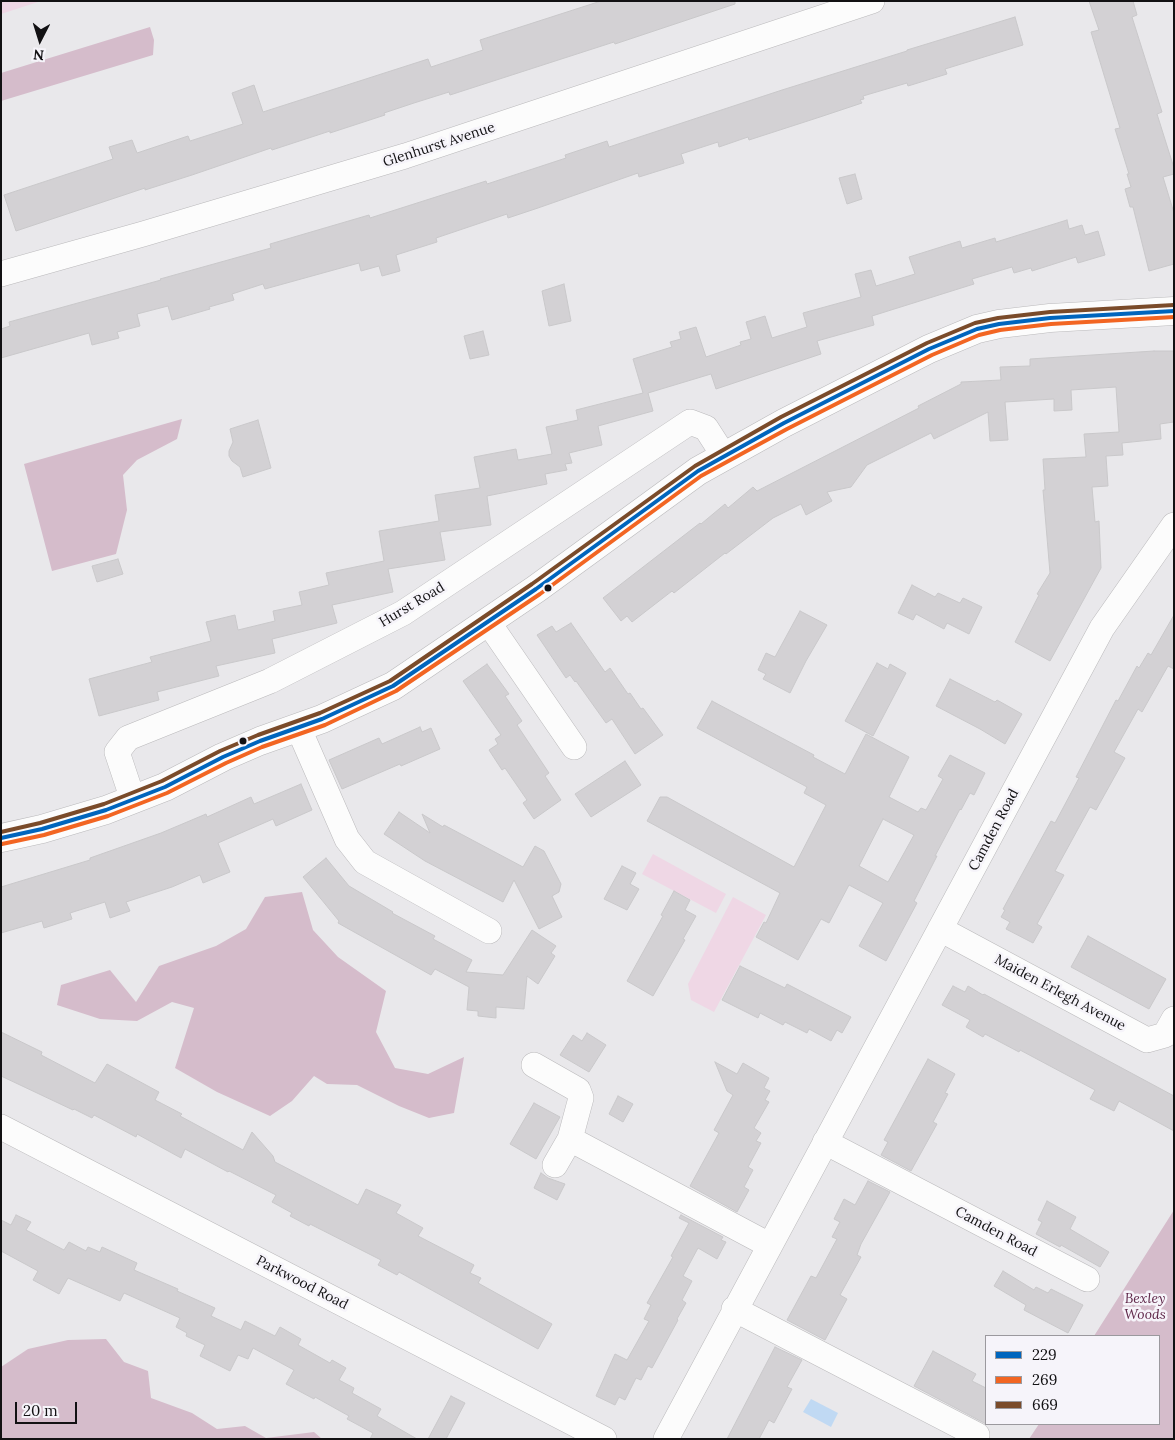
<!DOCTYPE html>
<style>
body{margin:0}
#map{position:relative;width:1175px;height:1440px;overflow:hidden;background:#e9e8eb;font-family:Lora,serif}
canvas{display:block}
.frame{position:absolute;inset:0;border:2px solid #121113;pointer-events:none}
.legend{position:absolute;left:985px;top:1335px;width:175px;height:90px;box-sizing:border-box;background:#f6f4fa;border:1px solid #9b999e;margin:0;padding:6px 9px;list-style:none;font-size:15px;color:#121113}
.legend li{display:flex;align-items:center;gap:10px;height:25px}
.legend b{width:25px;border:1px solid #9b999e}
.north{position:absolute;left:15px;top:15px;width:50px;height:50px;-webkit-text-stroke:4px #f6f4fa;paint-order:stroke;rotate:185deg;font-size:14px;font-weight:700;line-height:20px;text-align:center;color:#121113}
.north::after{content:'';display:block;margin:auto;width:18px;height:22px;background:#121113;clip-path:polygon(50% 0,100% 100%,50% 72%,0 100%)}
.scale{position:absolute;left:15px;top:1402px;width:62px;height:22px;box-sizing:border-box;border:2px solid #121113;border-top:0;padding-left:6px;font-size:15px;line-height:18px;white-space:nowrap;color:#121113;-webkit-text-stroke:4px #f6f4fa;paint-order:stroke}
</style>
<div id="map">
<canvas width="1175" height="1440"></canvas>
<div class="frame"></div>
<ul class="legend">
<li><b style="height:6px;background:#0065bd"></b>229</li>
<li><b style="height:6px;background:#f26522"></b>269</li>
<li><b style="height:6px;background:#7a4b2a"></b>669</li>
</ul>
<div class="north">N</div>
<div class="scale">20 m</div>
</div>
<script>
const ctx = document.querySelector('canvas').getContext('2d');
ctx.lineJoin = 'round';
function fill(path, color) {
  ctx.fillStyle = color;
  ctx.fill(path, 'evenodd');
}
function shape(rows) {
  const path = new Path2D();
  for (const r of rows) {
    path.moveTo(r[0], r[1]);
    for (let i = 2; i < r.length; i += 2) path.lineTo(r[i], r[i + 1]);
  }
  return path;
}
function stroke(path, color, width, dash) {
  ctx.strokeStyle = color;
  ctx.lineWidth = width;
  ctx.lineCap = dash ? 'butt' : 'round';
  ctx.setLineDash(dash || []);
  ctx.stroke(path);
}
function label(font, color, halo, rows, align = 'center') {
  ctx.font = font + ' Lora,serif';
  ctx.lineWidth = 5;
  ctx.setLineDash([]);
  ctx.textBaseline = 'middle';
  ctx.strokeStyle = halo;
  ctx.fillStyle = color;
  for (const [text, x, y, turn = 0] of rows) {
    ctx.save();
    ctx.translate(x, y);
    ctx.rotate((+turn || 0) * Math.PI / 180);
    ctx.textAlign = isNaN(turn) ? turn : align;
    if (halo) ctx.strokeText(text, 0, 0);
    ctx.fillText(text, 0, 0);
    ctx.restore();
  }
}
fill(shape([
 [1,1,41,1,1,14],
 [653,854,726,894,716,913,642,874],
 [733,897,766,915,714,1012,691,1000,688,984]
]), '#efd7e5');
fill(shape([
 [150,27,154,40,153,55,1,101,1,73],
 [182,419,177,439,137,460,123,475,127,510,116,554,52,571,24,464],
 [302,892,313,930,338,957,386,991,376,1032,395,1068,428,1074,464,1057,454,1113,429,1118,399,1106,357,1085,327,1084,314,1076,292,1101,270,1116,217,1092,175,1068,194,1008,172,1002,137,1021,100,1019,57,1005,61,985,110,970,136,1002,159,966,216,946,246,929,265,897],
 [1174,1210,1174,1439,1029,1439,1039,1424,1159,1424,1159,1336,1094,1336],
 [106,1339,124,1362,148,1371,151,1398,192,1413,217,1429,245,1426,266,1438,314,1432,322,1439,1,1439,1,1367,28,1349,68,1340]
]), '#d5bccb');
fill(shape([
 [811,1399,838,1413,831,1427,803,1412]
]), '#c0d9f3');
const building = shape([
 [601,1,735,1,735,4,615,44,614,42,450,95,449,92,414,103,384,113,385,115,330,133,330,131,272,150,271,148,192,175,145,190,145,188,16,231,4,195,113,159,109,147,132,140,137,153,188,136,190,141,243,124,232,93,254,85,263,112,428,59,431,67,483,50,480,40,601,1],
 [1089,1,1133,1,1137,15,1132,17,1162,112,1157,114,1174,168,1174,174,1163,177,1174,213,1174,264,1149,271,1133,207,1130,207,1125,189,1131,187,1127,174,1129,174,1115,129,1120,128,1091,32,1099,30,1089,1],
 [1015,17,1023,45,945,69,947,74,908,86,907,83,863,96,864,99,860,100,862,103,820,117,749,140,748,137,719,147,718,142,681,154,684,163,639,177,638,173,538,208,508,218,507,214,436,238,437,242,396,255,400,271,382,276,379,266,361,271,359,263,265,289,263,284,232,294,234,300,209,307,210,309,172,320,168,306,137,314,140,326,117,332,119,338,92,345,89,333,1,358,1,329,10,326,9,322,161,280,160,279,271,248,270,244,369,215,370,218,486,181,487,184,566,158,565,155,607,141,609,147,782,90,907,51,907,50,1015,17],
 [855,174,862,199,847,204,839,178,855,174],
 [1067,220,1069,229,1082,225,1085,235,1098,231,1105,255,1078,263,1076,257,1032,271,1031,268,1014,273,1012,267,972,279,974,284,872,316,874,325,817,341,821,354,716,389,711,374,648,393,653,411,598,426,602,445,569,453,572,463,565,464,567,470,545,474,547,484,487,496,491,525,440,532,445,560,388,569,393,592,332,605,337,623,272,639,275,653,216,666,219,676,157,692,159,700,99,716,89,679,152,662,150,657,211,641,206,622,235,615,238,630,275,621,273,611,302,605,299,592,329,585,326,573,384,561,379,531,439,521,435,495,480,488,474,457,516,449,518,460,552,454,546,427,578,420,576,410,643,393,633,359,672,347,670,342,681,339,679,332,696,327,706,357,741,345,740,342,751,339,746,322,765,316,772,338,807,327,803,313,861,297,855,274,871,270,876,286,915,274,909,257,960,241,962,248,995,238,996,242,1067,220],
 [564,284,571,321,549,326,542,291,564,284],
 [483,331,489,355,470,359,464,336,483,331],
 [1154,351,1174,351,1174,422,1160,424,1161,439,1122,443,1123,455,1106,456,1108,486,1092,487,1095,522,1099,521,1101,568,1050,661,1015,642,1039,595,1037,594,1050,573,1043,490,1045,490,1043,459,1086,457,1084,434,1119,432,1116,387,1071,390,1072,410,1054,411,1054,399,1005,402,1008,440,990,441,988,412,934,439,931,433,867,465,851,487,827,492,832,501,806,515,801,504,773,518,726,554,725,553,674,593,672,591,632,622,627,616,621,621,603,598,700,523,701,524,725,504,728,508,753,487,757,491,919,408,918,406,961,384,961,382,1001,380,1000,367,1030,366,1030,359,1154,351],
 [258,420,271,468,243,477,240,467,232,461,229,456,229,451,233,442,230,429,258,420],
 [118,559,123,574,97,582,92,566,118,559],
 [912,585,935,597,938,593,960,603,963,598,982,607,969,634,947,623,944,629,916,614,913,620,898,613,912,585],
 [800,611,827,625,806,661,790,693,763,679,766,674,758,670,766,653,775,657,800,611],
 [1174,615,1174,669,1168,666,1142,712,1138,709,1114,752,1125,758,1096,810,1090,807,1055,871,1064,875,1037,924,1042,927,1033,943,1006,929,1010,922,1001,917,1005,910,1003,909,1051,821,1055,823,1079,778,1076,777,1116,700,1118,701,1137,666,1139,668,1148,653,1151,655,1174,615],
 [571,623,605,672,610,668,628,694,630,693,641,709,643,708,663,735,635,754,612,719,606,723,576,681,575,682,570,675,566,678,537,635,552,626,556,632,571,623],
 [877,663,888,669,890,664,906,673,873,736,845,721,877,663],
 [487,664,509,694,505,696,522,721,517,725,549,773,545,776,561,800,534,819,523,803,527,800,505,768,502,770,489,750,498,744,495,739,501,735,463,681,487,664],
 [950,679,995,702,997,700,1022,714,1005,744,980,729,936,706,950,679],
 [712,701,814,755,813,757,845,774,866,734,909,757,889,797,918,812,921,808,926,810,943,779,938,776,950,755,985,773,974,795,970,793,961,810,960,809,935,856,937,856,914,901,917,903,886,961,859,946,883,903,849,885,829,923,821,919,798,960,756,937,764,922,766,923,780,893,647,821,660,797,667,797,794,867,826,805,804,793,807,787,697,728,712,701],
 [883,819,914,835,888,882,859,866,883,819],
 [420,727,422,732,431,728,440,749,401,766,400,764,342,789,329,760,379,738,382,744,420,727],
 [625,761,641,785,591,817,575,794,625,761],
 [301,784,312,810,276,826,273,819,218,843,230,872,203,883,200,875,172,887,126,902,130,911,110,918,105,902,70,913,72,919,44,928,42,921,1,933,1,887,90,860,90,858,161,833,206,814,207,817,251,797,254,804,301,784],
 [399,812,430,833,422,814,443,827,444,825,523,867,535,846,544,851,561,884,559,892,552,896,562,917,539,929,514,880,503,902,425,861,384,834,399,812],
 [326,858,349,886,393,912,392,913,435,936,433,939,472,960,466,972,503,975,532,930,556,946,551,953,555,956,538,984,527,976,524,1009,496,1007,496,1018,478,1016,478,1011,467,1010,469,987,435,969,431,975,338,923,339,921,303,877,326,858],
 [622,866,636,873,630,884,639,889,627,910,604,899,622,866],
 [674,891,690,900,685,910,696,916,683,939,685,940,653,996,627,981,663,916,661,915,674,891],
 [1088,936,1166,979,1149,1009,1071,967,1088,936],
 [740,966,785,988,787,984,851,1017,842,1033,837,1030,831,1041,809,1029,807,1033,785,1022,783,1025,760,1013,758,1018,722,1000,740,966],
 [953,986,965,992,968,986,983,995,984,994,1174,1096,1174,1131,1119,1101,1114,1111,1090,1099,1095,1090,1020,1050,1019,1052,985,1034,983,1037,966,1027,970,1020,942,1005,953,986],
 [1,1032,42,1052,41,1055,95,1083,107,1064,159,1092,155,1100,182,1114,180,1116,243,1150,252,1132,273,1156,275,1162,358,1205,366,1189,401,1205,396,1213,423,1228,418,1236,474,1265,470,1273,481,1278,478,1283,552,1324,538,1349,399,1272,397,1275,378,1265,381,1260,310,1224,309,1226,290,1216,292,1213,272,1202,276,1195,229,1171,228,1172,185,1149,181,1158,137,1134,136,1137,94,1115,92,1118,74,1109,73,1110,1,1076,1,1032],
 [587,1033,606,1045,589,1072,560,1055,573,1035,582,1041,587,1033],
 [928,1059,955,1074,945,1093,948,1094,933,1122,937,1124,911,1171,881,1155,888,1142,884,1140,928,1059],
 [715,1062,737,1074,743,1063,769,1078,764,1088,770,1091,765,1100,769,1102,754,1128,761,1133,756,1141,761,1143,748,1167,753,1170,744,1187,749,1190,737,1212,690,1186,719,1133,714,1130,733,1095,727,1091,715,1062],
 [618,1096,633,1104,623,1122,609,1114,618,1096],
 [534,1103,560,1117,536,1159,510,1144,534,1103],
 [541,1173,548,1178,565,1184,557,1200,534,1188,541,1173],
 [868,1181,890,1192,861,1244,857,1255,861,1257,840,1295,847,1299,825,1340,787,1320,811,1276,816,1278,837,1239,832,1237,840,1222,834,1219,844,1199,855,1205,868,1181],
 [1047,1201,1076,1217,1070,1229,1109,1252,1100,1267,1061,1245,1060,1247,1036,1234,1042,1222,1038,1220,1047,1201],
 [16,1215,31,1222,26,1230,64,1250,69,1242,86,1251,88,1247,100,1252,102,1247,137,1263,134,1270,178,1289,177,1291,215,1308,211,1316,241,1330,245,1321,275,1336,280,1327,301,1339,298,1345,330,1363,332,1360,346,1368,339,1380,354,1388,352,1393,381,1409,377,1416,417,1439,370,1439,373,1433,347,1419,349,1416,315,1397,314,1399,286,1384,294,1370,253,1348,248,1359,238,1355,230,1371,200,1356,205,1345,186,1336,187,1333,176,1327,180,1318,124,1293,120,1301,68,1278,59,1294,33,1280,38,1271,1,1251,1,1220,11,1225,16,1215],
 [681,1215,723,1237,721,1240,726,1242,717,1259,698,1248,683,1276,692,1281,682,1300,686,1303,677,1319,678,1320,652,1368,648,1366,641,1380,636,1378,625,1400,619,1397,615,1405,596,1396,615,1354,627,1360,649,1321,644,1319,651,1305,647,1303,673,1257,671,1256,689,1223,679,1218,681,1215],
 [1003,1271,1034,1290,1036,1287,1048,1293,1051,1289,1083,1305,1068,1333,1024,1310,1026,1305,994,1286,1003,1271],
 [775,1347,802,1360,787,1387,792,1389,774,1423,769,1420,759,1439,727,1439,775,1347],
 [933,1351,976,1374,972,1381,986,1388,986,1424,914,1386,933,1351],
 [451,1396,465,1403,446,1439,428,1439,451,1396]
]);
fill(building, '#d3d1d4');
stroke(building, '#c9c8ca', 1);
const minor = shape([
 [1,274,143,234,405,156,872,1],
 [488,622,574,747],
 [298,727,347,839,365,862,489,931],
 [133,800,117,752,128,738,270,681,403,613,690,422,706,428,724,456],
 [940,929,1147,1040,1165,1035,1174,1019],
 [534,1065,578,1090,581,1098,570,1139],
 [1,1127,604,1439],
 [825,1142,1087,1279],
 [555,1165,570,1139,769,1245],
 [734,1309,977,1435],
 [666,1439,1102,628,1174,525]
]);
const primary = shape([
 [1,838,42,829,106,810,165,787,223,757,260,741,322,719,393,686,536,589,698,471,784,423,929,349,977,329,999,324,1050,318,1174,311]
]);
stroke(minor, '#bab9bb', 26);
stroke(primary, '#bab9bb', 29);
stroke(minor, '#fcfcfc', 25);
stroke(primary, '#fcfcfc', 28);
stroke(shape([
 [1,838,42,829,106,810,165,787,223,757,260,741,322,719,393,686,536,589,698,471,784,423,929,349,977,329,999,324,1050,318,1174,311]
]), '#0065bd', 4);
stroke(shape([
 [2,844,44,835,108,816,167,793,226,763,262,747,325,725,396,691,540,594,701,476,787,429,932,355,979,335,1000,330,1051,324,1174,317]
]), '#f26522', 4);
stroke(shape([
 [1,832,40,823,104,804,162,781,220,751,258,735,320,713,390,681,532,584,695,466,781,417,927,343,975,323,998,318,1050,312,1174,305]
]), '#7a4b2a', 4);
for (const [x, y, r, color] of [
 [548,588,4.5,"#121113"],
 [243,741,4.5,"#121113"]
]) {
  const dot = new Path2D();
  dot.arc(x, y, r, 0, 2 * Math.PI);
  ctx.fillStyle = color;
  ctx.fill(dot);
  stroke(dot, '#f6f4fa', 2);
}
label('14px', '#121113', '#f6f4fa', [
 ["Glenhurst Avenue",439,145,-18],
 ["Hurst Road",412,605,-31],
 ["Camden Road",994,830,-62],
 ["Maiden Erlegh Avenue",1060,993,28],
 ["Camden Road",996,1232,28],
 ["Parkwood Road",302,1283,27]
]);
label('italic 14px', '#60284a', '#f6f4fa', [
 ["Bexley",1145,1299],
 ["Woods",1145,1315]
]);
</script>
